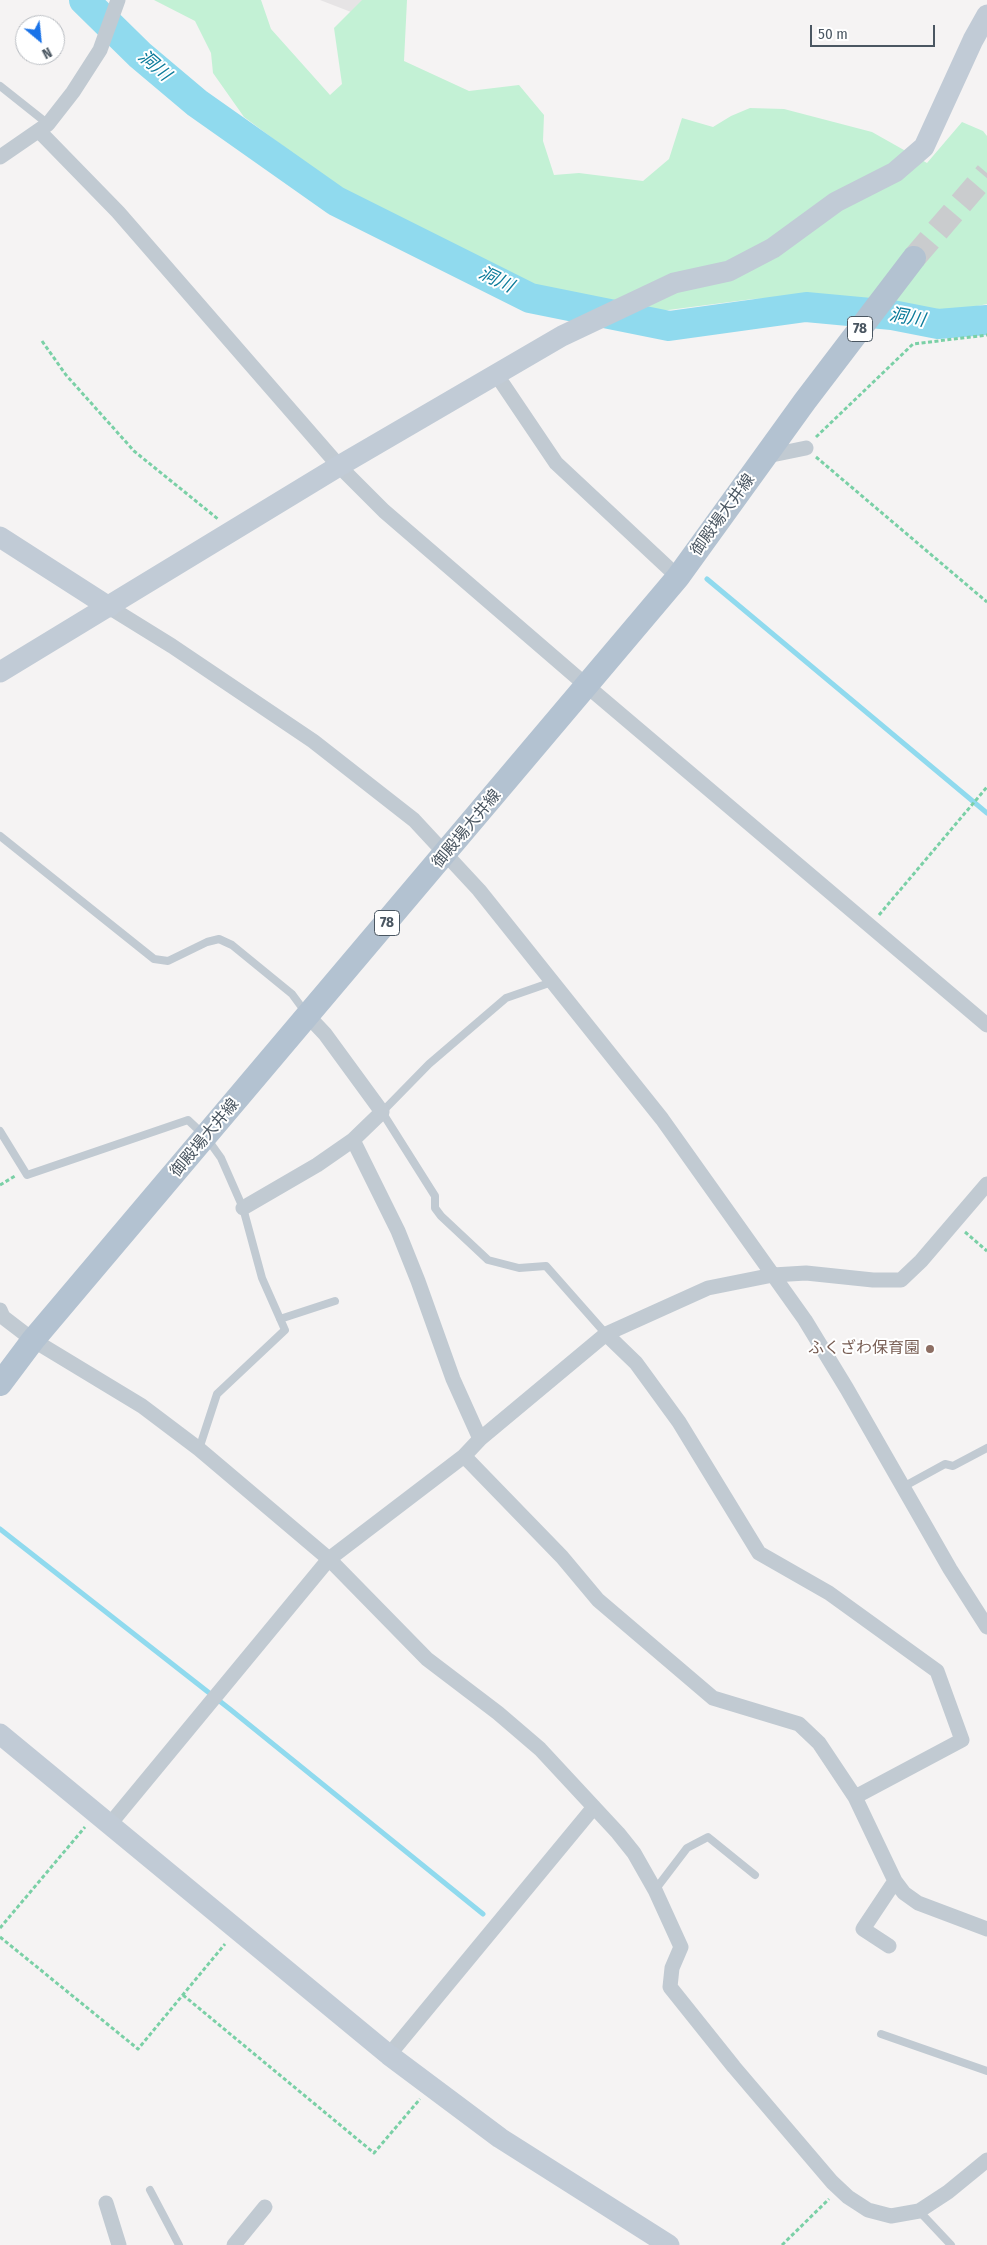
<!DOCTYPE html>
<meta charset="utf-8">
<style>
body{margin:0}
#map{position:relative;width:987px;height:2245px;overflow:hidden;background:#f5f3f3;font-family:"Fira Sans Condensed",sans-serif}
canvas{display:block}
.north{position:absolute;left:15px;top:15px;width:50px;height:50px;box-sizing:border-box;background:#fff;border:1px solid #b7bbc0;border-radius:50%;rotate:152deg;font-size:14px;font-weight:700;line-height:20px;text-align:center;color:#4a5661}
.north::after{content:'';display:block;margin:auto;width:18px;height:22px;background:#1a73e8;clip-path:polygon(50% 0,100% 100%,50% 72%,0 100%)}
.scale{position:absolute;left:810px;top:25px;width:125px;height:22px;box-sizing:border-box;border:2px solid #4a5661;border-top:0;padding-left:6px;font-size:15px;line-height:18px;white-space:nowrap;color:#4a5661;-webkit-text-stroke:4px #fff;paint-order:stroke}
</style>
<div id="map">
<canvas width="987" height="2245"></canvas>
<div class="north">N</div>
<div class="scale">50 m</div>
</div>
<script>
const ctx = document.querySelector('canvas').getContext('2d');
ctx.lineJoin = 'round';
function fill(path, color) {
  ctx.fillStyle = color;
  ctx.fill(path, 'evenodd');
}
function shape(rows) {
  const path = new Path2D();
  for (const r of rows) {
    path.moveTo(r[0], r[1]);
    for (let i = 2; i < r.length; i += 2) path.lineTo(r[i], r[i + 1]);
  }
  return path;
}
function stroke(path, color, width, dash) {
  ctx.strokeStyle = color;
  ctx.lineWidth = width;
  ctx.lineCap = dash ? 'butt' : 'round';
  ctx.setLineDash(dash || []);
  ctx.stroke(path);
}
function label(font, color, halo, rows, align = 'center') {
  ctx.font = font + ' "Fira Sans Condensed","Noto Sans JP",sans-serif';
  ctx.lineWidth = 4;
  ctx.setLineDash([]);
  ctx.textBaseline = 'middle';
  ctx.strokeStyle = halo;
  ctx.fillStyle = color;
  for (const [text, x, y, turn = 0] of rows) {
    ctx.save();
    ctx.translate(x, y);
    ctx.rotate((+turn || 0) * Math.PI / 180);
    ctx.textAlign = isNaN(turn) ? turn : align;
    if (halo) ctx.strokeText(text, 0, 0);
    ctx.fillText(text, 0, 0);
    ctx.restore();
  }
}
fill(shape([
 [320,0,396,0,351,12]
]), '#e6e4e5');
fill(shape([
 [154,0,261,0,271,29,330,95,342,84,334,28,362,0,407,0,404,61,469,91,519,85,544,115,543,141,554,175,579,173,643,181,669,159,682,118,713,127,731,116,750,108,784,109,872,132,927,163,962,122,983,131,987,136,987,304,948,312,821,296,753,299,653,312,526,286,349,195,244,117,213,73,211,53,195,21]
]), '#c3f1d5');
stroke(shape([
 [707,579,987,813],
 [0,1529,231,1710,483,1914]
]), '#90daee', 5);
stroke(shape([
 [84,0,140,55,197,103,336,201,530,298,669,326,806,307,892,315,938,324,987,320]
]), '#90daee', 30);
stroke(shape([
 [914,258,987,173]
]), '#caccce', 24, [24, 12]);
stroke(shape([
 [42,341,66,375,134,451,218,519],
 [816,437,913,344,987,335],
 [816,457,987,602],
 [879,915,987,787],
 [0,1185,15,1176],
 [965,1232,987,1251],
 [0,1928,85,1827],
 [0,1937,138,2049,225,1944],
 [183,1995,374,2153,420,2099],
 [782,2245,829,2199]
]), '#7ad0a6', 3, [4, 2.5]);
stroke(shape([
 [0,86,48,124],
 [0,836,154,959,168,961,207,942,219,939,232,945,292,994,306,1013],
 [552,982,506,998,429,1064,382,1112,435,1196,435,1208,441,1216,488,1260,519,1268,546,1266,606,1334],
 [0,1131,27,1175,188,1120,206,1137,221,1158,243,1208,262,1278,285,1330,217,1394,199,1449],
 [280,1319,335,1301],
 [903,1487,945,1464,953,1466,987,1448],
 [655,1890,687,1848,708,1837,755,1875],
 [881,2034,987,2071],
 [150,2190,179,2245],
 [919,2211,951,2245]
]), '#c1cad2', 8);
stroke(shape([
 [39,131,118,212,339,466,384,511,587,686,987,1025],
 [0,157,48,124,73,92,100,50,118,0],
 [496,374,556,463,678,577],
 [767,456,806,448],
 [109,607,172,646,313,741,414,820,479,890,662,1119,805,1320,847,1389,950,1569,987,1627],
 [353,1140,398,1231,418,1281,453,1379,480,1439],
 [243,1208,317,1165,353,1140,382,1112,325,1034,308,1016],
 [0,1310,3,1317,33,1340,142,1406,199,1449,329,1559,427,1659,498,1713,540,1749,618,1833,634,1853,655,1890,681,1947,672,1968,670,1987,734,2067,832,2182,848,2197,868,2210,891,2216,919,2211,948,2192,987,2160],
 [606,1334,636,1363,679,1422,759,1553,829,1593,937,1671,962,1740,855,1797],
 [464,1456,562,1557,598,1600,713,1698,799,1724,819,1743,855,1797,895,1881,904,1893,918,1903,987,1929],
 [110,1824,329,1559,464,1456,480,1439,606,1334,708,1288,773,1275,806,1273,873,1280,901,1280,921,1261,987,1184],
 [889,1946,863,1929,895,1881],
 [389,2055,594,1807],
 [106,2203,119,2245],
 [234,2245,265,2207]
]), '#c1cad2', 15);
stroke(shape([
 [0,537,109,607],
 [0,672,339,466,562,336,674,283,729,271,773,248,836,202,895,172,924,147,973,40,987,15],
 [0,1734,389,2055,500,2138,669,2245]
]), '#c1cbd6', 21);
stroke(shape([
 [0,1384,33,1340,678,577,805,401,914,258]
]), '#b3c2d1', 24);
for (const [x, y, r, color] of [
 [930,1349,5,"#8d6e63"]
]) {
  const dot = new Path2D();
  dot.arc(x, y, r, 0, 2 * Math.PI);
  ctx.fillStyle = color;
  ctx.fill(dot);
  stroke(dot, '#fff', 2);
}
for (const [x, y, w] of [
 [860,329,25],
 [387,923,25]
]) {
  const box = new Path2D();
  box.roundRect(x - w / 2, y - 12.5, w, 25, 4);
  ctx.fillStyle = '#fff';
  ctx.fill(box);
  stroke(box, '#4a5661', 1);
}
label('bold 15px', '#4a5661', null, [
 ["78",860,329],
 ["78",387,923]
]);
label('16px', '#4a5661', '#fff', [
 ["御殿場大井線",723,515,-54],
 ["御殿場大井線",467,829,-50],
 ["御殿場大井線",205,1138,-50]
]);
label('16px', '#785e54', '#fff', [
 ["ふくざわ保育園",920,1349]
], 'right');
label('italic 18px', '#0c7c9b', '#fff', [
 ["洞川",154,66,41],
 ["洞川",496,280,26],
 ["洞川",907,318,10]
]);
</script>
